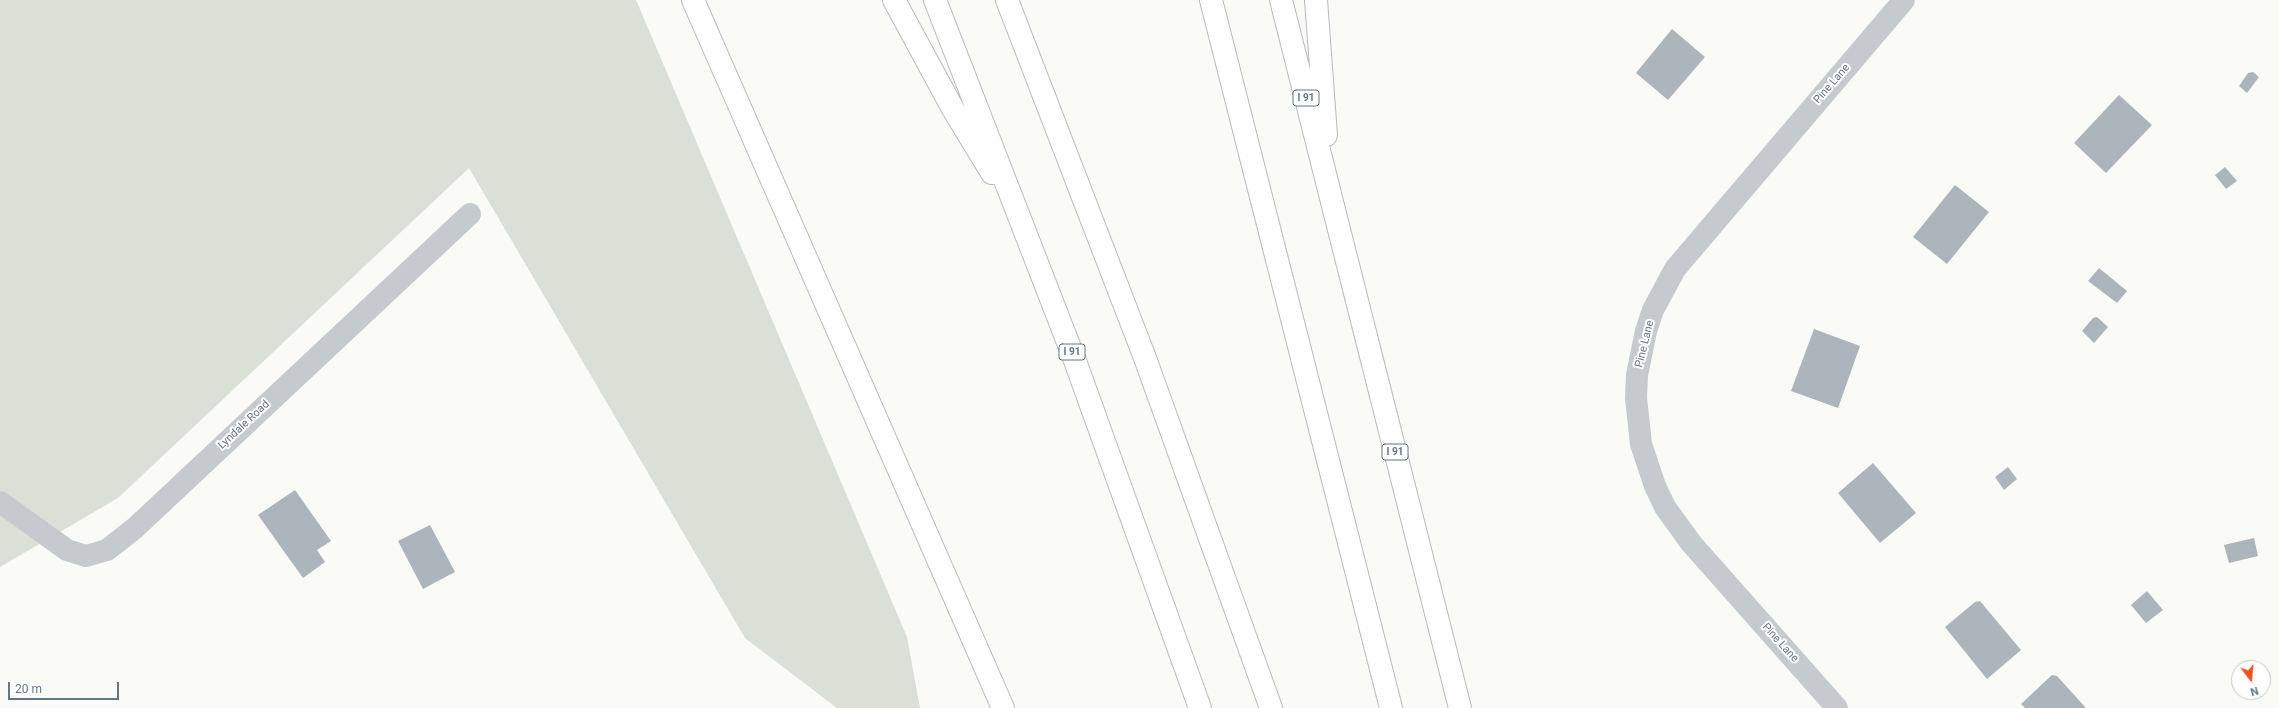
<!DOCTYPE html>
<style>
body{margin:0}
#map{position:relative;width:2279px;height:708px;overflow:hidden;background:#fafaf7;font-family:Roboto,sans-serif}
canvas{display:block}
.north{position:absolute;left:2231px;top:660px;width:40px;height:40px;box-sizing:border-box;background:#fff;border:1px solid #c1c8ce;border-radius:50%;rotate:164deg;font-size:11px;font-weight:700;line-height:16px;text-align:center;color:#637684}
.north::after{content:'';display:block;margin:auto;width:14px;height:18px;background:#ef5123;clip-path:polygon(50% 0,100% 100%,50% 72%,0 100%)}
.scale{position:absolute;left:8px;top:682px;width:111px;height:18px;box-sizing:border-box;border:2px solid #637684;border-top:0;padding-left:5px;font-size:12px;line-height:14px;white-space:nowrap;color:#637684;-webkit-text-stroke:3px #fff;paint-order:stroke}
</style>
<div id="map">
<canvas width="2279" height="708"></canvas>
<div class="north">N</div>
<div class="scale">20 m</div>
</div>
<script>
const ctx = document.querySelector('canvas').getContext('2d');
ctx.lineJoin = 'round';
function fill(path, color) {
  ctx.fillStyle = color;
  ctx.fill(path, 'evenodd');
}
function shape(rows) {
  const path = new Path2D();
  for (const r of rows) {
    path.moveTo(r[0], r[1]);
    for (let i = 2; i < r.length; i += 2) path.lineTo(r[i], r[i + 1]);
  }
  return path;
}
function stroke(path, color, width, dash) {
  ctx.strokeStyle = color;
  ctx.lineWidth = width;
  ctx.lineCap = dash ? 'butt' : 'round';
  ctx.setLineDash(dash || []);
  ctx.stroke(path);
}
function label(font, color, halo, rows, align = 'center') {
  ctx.font = font + ' Roboto,sans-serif';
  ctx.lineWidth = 4;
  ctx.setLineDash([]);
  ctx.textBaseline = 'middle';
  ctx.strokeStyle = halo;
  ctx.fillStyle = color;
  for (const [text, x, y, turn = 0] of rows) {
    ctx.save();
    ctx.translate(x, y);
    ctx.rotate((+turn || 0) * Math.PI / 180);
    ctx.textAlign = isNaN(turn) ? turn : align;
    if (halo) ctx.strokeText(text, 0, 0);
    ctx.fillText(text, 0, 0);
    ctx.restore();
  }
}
fill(shape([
 [0,0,636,0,907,637,920,708,837,708,745,638,469,168,118,498,0,567]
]), '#dae0d6');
fill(shape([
 [1672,29,1705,57,1668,100,1636,73],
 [2253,72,2259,77,2247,93,2239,86,2248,73],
 [2119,95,2152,125,2106,173,2074,143],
 [2225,167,2237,181,2226,189,2215,175],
 [1955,185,1989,212,1947,264,1913,237],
 [2099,268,2127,291,2117,303,2088,281],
 [2097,317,2108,327,2094,343,2082,331,2093,318],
 [1814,329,1860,346,1838,408,1791,391],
 [1873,463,1916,513,1880,543,1838,493],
 [2008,467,2017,479,2004,490,1995,477],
 [295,490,331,541,317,550,325,562,303,578,258,515],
 [430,525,455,572,423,589,398,541],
 [2254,538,2258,556,2229,563,2224,545],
 [2147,591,2163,610,2146,623,2131,605],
 [1980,601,2021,650,1987,679,1945,627,1975,602],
 [2052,675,2057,676,2086,708,2025,708,2021,704]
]), '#abb5bb');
const highway = shape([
 [693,0,1003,708],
 [894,0,953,109,992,173],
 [935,0,1074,358,1200,708],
 [1007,0,1145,358,1271,708],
 [1211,0,1391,708],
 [1281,0,1460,708],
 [1316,0,1326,135]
]);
stroke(highway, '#b6bbbe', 24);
stroke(shape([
 [0,502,67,550,86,556,107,550,135,528,470,214],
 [1837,708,1691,543,1665,507,1655,486,1641,444,1636,398,1637,375,1646,331,1653,310,1675,269,1904,0]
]), '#c5cace', 22);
stroke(highway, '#fff', 22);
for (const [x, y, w] of [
 [1306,98,26],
 [1072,352,26],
 [1395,452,26]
]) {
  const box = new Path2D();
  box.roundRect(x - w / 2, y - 8, w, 16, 3);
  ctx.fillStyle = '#fff';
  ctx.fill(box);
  stroke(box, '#637684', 1);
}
label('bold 10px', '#637684', null, [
 ["I 91",1306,98],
 ["I 91",1072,352],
 ["I 91",1395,452]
]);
label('11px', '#637684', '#fff', [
 ["Pine Lane",1832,84,-49],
 ["Pine Lane",1645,344,-76],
 ["Lyndale Road",244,425,-43],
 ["Pine Lane",1780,643,48]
]);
</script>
